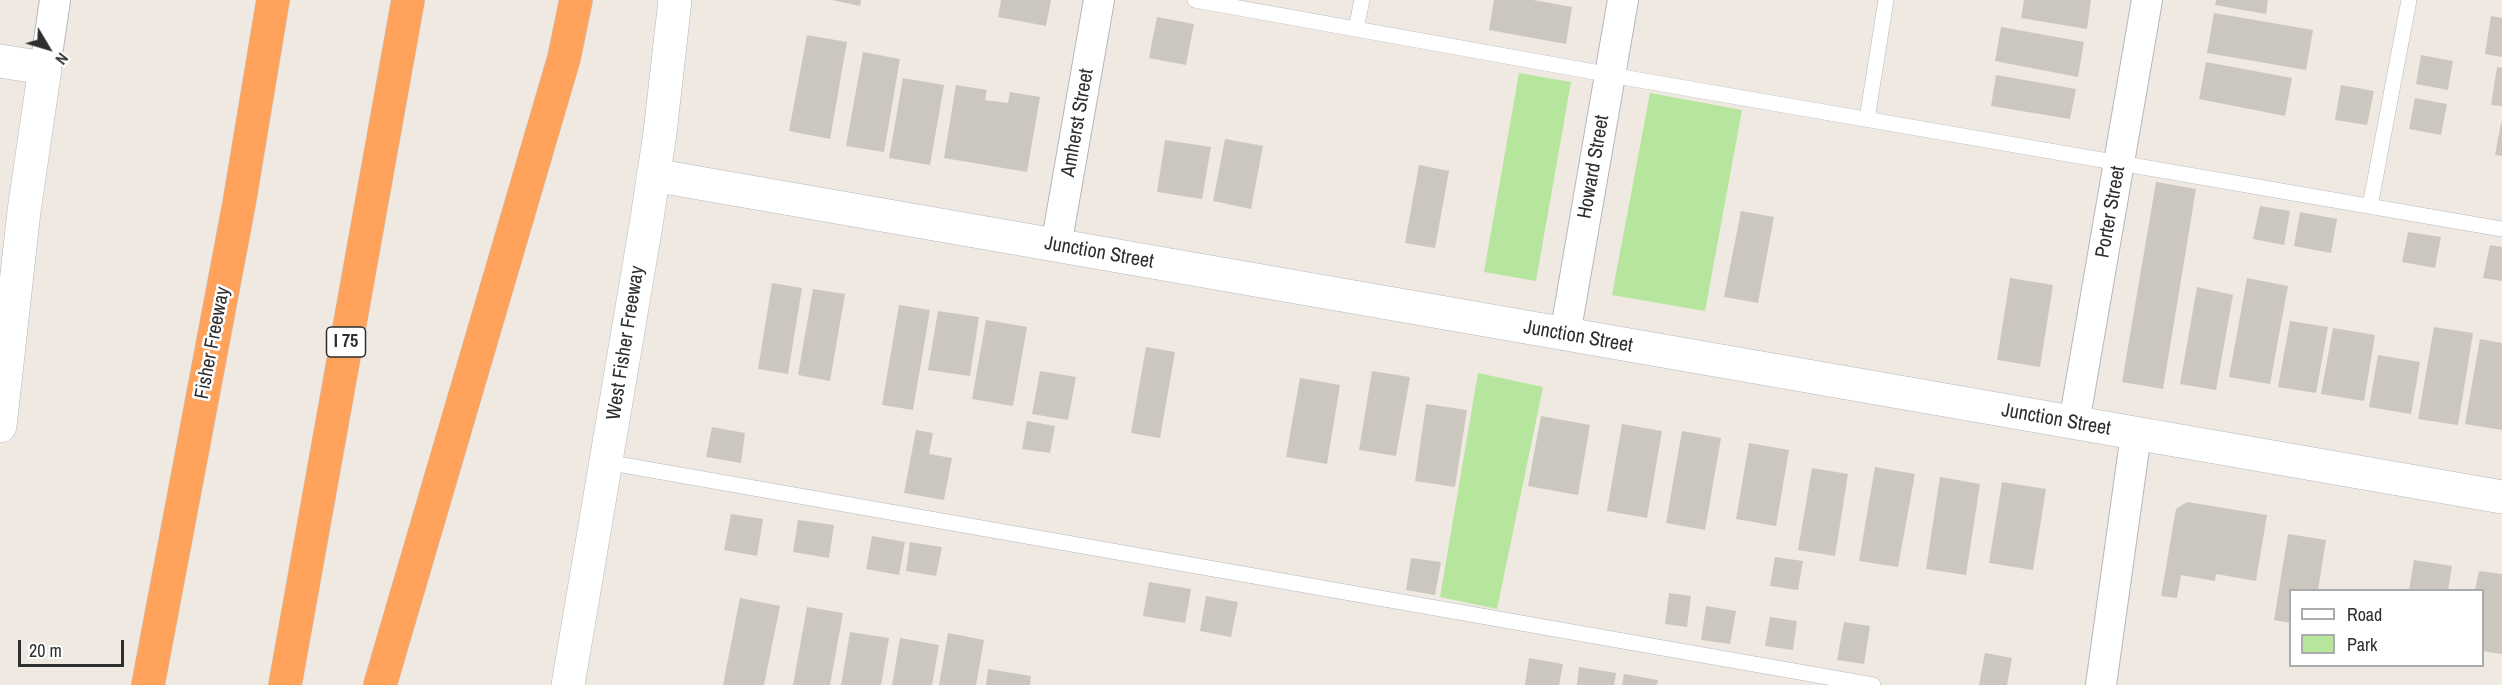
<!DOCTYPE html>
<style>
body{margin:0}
#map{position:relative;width:2502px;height:685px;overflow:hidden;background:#efe9e1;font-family:"Archivo Narrow",sans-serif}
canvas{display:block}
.legend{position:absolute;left:2289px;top:589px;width:195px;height:78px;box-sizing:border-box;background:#fff;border:2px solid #ababab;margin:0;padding:8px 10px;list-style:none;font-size:18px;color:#2e2e2e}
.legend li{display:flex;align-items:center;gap:12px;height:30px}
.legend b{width:30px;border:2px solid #ababab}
.north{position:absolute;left:18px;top:18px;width:60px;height:60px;-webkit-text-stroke:4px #fff;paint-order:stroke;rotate:128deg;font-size:16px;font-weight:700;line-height:24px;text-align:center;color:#2e2e2e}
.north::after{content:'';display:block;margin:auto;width:21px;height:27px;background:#2e2e2e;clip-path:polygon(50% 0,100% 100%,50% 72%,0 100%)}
.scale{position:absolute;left:18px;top:640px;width:106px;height:27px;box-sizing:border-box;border:3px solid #2e2e2e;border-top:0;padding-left:8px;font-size:18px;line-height:21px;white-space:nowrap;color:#2e2e2e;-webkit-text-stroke:4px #fff;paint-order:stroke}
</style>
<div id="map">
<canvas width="2502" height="685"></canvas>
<ul class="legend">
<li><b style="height:8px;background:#fff"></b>Road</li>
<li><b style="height:16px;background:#b6e59e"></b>Park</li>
</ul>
<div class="north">N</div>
<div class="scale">20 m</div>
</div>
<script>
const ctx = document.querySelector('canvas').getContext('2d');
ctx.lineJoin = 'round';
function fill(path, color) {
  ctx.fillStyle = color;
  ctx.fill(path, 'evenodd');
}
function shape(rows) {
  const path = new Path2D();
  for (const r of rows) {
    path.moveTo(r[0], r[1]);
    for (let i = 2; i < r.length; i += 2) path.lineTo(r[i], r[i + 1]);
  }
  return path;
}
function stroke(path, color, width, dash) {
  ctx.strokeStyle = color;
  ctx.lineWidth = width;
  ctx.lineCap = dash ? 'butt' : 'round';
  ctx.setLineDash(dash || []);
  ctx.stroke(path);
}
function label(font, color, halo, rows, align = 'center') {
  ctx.font = font + ' "Archivo Narrow",sans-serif';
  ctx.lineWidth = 5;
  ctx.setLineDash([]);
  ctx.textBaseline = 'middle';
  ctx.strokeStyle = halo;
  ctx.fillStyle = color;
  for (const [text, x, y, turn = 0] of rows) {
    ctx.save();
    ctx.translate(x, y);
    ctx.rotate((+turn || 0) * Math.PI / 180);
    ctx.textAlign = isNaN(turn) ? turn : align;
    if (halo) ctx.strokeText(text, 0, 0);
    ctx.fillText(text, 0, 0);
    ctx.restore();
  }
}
fill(shape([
 [1519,73,1571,82,1536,281,1484,272],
 [1650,93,1742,110,1705,311,1612,295],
 [1478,373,1543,387,1497,609,1440,597]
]), '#b6e59e');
fill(shape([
 [832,0,861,0,860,6],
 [1001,0,1051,0,1046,26,998,17],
 [1494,0,1533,0,1572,7,1566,44,1489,30],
 [2024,0,2091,0,2087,29,2021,18],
 [2216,0,2268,0,2266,14,2215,5],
 [2214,13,2313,30,2306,70,2207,53],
 [2491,16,2502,18,2502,57,2485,54],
 [1157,17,1194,24,1186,65,1149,58],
 [2001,27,2084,42,2078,77,1995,61],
 [807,35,847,42,830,139,789,131],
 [863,52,900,59,884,152,846,146],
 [2421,55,2453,61,2448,90,2416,84],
 [2206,62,2292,78,2285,116,2199,99],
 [2497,67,2502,68,2502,106,2491,105],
 [1996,75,2076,89,2070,119,1991,106],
 [903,78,944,85,930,165,889,158],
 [956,85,987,90,985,100,1008,103,1010,92,1040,97,1027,172,944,158],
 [2341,85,2374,91,2367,125,2335,120],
 [2415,98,2447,104,2441,135,2409,129],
 [2501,123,2502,123,2502,156,2495,155],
 [1225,139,1263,146,1251,209,1213,201],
 [1165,140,1211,147,1202,199,1157,192],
 [1419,165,1449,171,1435,248,1405,243],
 [2156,182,2196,189,2163,389,2122,382],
 [2260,206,2290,211,2284,245,2253,239],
 [1741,211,1774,217,1758,303,1724,297],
 [2300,212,2337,219,2331,253,2294,246],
 [2408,232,2441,237,2435,268,2402,262],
 [2490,245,2502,247,2502,281,2483,278],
 [2010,278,2053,285,2040,367,1997,360],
 [2247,278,2288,286,2270,384,2229,377],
 [772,283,802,288,788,374,758,369],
 [2197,287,2233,295,2216,390,2180,384],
 [813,289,845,294,830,381,798,375],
 [899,305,930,310,913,410,882,405],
 [938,311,979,317,970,376,928,370],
 [986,320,1027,327,1013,406,972,399],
 [2290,321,2328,327,2316,393,2278,387],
 [2434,327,2473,333,2458,425,2418,419],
 [2333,328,2375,335,2364,401,2321,394],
 [2480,339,2502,343,2502,430,2465,424],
 [1146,347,1175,352,1160,438,1131,433],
 [2378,355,2420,362,2411,414,2369,407],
 [1040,371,1076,377,1068,420,1032,414],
 [1372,371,1410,377,1396,456,1359,450],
 [1300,378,1340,385,1327,464,1286,457],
 [1426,404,1467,410,1455,487,1415,481],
 [1541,416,1590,425,1578,495,1528,486],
 [1027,421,1055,426,1050,453,1022,449],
 [1622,424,1662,431,1647,518,1607,511],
 [712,427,745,433,741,463,706,457],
 [916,430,933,433,929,454,952,458,944,500,904,493],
 [1682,431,1721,438,1705,530,1666,523],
 [1749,443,1789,450,1776,526,1736,519],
 [1875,467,1915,474,1898,567,1859,561],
 [1812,468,1848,474,1835,556,1798,550],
 [1940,477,1980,484,1966,575,1926,569],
 [2002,482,2046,489,2033,570,1989,563],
 [2187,502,2267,515,2256,581,2216,574,2215,581,2181,575,2177,598,2161,596,2176,509],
 [731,514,763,519,757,556,724,550],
 [798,520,834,525,829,558,793,552],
 [2288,534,2326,540,2318,590,2290,590,2290,623,2274,620],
 [872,536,905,542,899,575,866,569],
 [910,542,942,547,936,576,906,571],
 [1775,557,1803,561,1798,590,1770,586],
 [1411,558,1441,562,1435,595,1406,590],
 [2414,560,2452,566,2448,590,2409,590],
 [2479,571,2502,574,2502,654,2482,651,2482,590,2475,590],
 [1149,582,1191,589,1185,623,1143,616],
 [1669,593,1691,596,1687,627,1665,624],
 [1206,596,1238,602,1231,637,1200,631],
 [740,598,780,606,764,685,723,685],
 [1706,606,1736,611,1730,644,1701,640],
 [807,607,843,613,830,685,793,685],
 [1770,617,1797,621,1793,650,1765,646],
 [1844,622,1870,626,1864,664,1837,660],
 [850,632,889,638,881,685,841,685],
 [948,633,984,640,976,685,939,685],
 [900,638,939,645,932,685,892,685],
 [1985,653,2012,658,2007,685,1979,685],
 [1529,658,1563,664,1559,685,1525,685],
 [1579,667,1616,673,1614,685,1577,685],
 [988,669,1031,676,1030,685,986,685],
 [1624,674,1658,680,1657,685,1622,685]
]), '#cbc7bf');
const service = shape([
 [1195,0,1639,80,2502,229],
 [1356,29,1362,0],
 [1867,119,1886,0],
 [2370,206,2409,0],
 [606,462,1873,685]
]);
const minor = shape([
 [45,68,55,0],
 [1056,246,1099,0],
 [1565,335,1623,0],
 [2074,423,2147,0],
 [2101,685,2136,434]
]);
const tertiary = shape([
 [0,61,45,68,24,211,0,426],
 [653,175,2502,497]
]);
const secondary = shape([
 [568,685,646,225,660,133,675,0]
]);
const motorway = shape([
 [148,685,239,204,273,0],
 [285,685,408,0],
 [380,685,564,58,576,0]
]);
stroke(service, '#b4b7c1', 16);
stroke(minor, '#b4b7c1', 32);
stroke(tertiary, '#b4b7c1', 34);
stroke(secondary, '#b4b7c1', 34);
stroke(motorway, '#c9c9c9', 34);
stroke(service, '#fff', 15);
stroke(minor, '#fff', 30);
stroke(tertiary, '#fff', 33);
stroke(secondary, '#fff', 33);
stroke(motorway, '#ffa35c', 33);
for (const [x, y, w] of [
 [346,342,39]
]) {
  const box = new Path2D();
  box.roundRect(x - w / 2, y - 15, w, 30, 4.5);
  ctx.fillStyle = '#fff';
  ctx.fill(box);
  stroke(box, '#2e2e2e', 1.5);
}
label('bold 18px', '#2e2e2e', null, [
 ["I 75",346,342]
]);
label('20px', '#2e2e2e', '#fff', [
 ["Amherst Street",1078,123,-80],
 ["Howard Street",1594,167,-80],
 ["Porter Street",2111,212,-80],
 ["Junction Street",1099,253,10],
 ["Junction Street",1578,337,10],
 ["Fisher Freeway",213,343,-79],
 ["West Fisher Freeway",626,343,-81],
 ["Junction Street",2056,420,10]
]);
</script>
